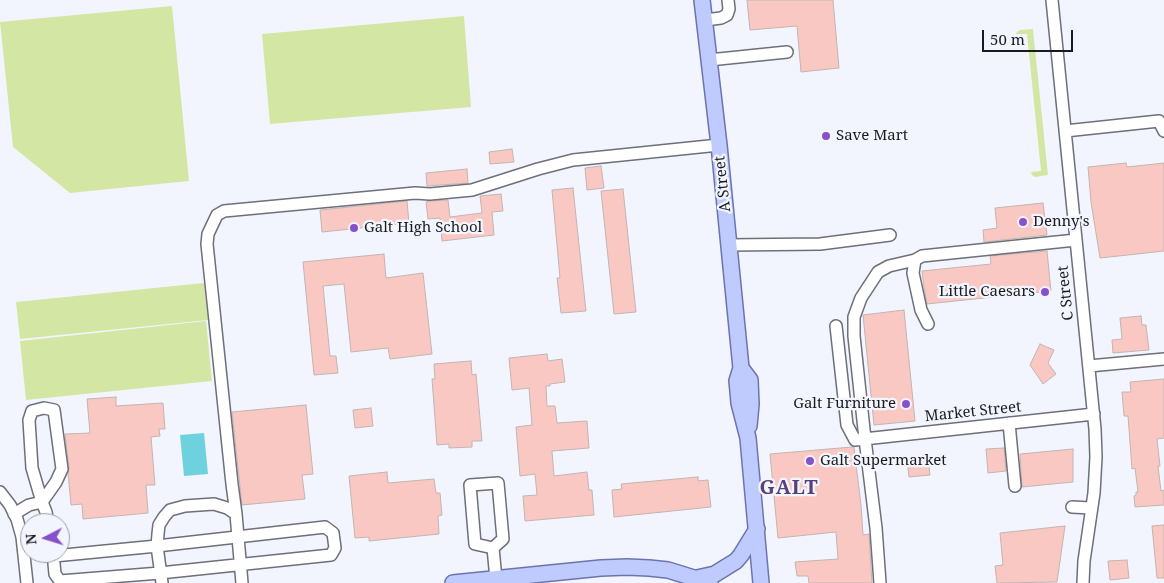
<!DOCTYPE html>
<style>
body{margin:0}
#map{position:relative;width:1164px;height:583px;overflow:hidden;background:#f3f5fe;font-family:"Noto Serif",serif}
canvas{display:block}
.north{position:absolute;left:20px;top:513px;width:50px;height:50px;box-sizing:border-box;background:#f3f5fe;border:1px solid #9c9ea5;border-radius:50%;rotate:265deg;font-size:14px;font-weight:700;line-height:20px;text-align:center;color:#1a1b1f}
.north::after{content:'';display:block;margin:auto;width:18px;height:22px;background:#8552ca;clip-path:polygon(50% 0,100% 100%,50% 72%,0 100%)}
.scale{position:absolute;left:982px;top:30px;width:91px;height:22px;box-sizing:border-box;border:2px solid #1a1b1f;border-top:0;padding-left:6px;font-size:15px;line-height:18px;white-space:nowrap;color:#1a1b1f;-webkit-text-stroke:4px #f3f5fe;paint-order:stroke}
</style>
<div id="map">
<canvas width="1164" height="583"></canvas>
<div class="north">N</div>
<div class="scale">50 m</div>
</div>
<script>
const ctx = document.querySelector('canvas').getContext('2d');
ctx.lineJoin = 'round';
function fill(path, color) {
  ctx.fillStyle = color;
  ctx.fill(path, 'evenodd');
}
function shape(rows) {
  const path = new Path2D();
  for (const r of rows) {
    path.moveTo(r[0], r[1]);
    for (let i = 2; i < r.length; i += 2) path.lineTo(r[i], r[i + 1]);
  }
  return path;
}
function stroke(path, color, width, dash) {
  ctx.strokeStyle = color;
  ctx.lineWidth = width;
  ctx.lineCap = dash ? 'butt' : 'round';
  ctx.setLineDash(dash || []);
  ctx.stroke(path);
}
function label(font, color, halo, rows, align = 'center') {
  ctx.font = font + ' "Noto Serif",serif';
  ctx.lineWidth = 4.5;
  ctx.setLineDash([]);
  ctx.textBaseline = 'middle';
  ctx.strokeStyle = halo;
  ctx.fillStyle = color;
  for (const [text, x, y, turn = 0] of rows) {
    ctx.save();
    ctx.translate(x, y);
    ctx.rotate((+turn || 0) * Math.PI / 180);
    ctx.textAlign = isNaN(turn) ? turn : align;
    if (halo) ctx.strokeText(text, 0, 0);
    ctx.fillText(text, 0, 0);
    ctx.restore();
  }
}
fill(shape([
 [172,6,189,181,70,193,13,147,0,22],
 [464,16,471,107,270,124,262,34],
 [1033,29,1048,175,1035,177,1032,175,1031,172,1041,171,1027,34,1016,34,1017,32,1020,30],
 [204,283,208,320,20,339,16,302],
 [206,321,212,381,26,400,20,341]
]), '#d4e6a3');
fill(shape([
 [204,433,208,474,184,476,180,435]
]), '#6dd2dd');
const building = shape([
 [747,0,833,0,839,68,801,72,797,26,750,30,747,0],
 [512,149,514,162,490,164,489,152,512,149],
 [1126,163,1127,167,1164,163,1164,251,1100,258,1091,202,1088,167,1126,163],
 [601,166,604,188,587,190,585,168,601,166],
 [467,169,468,183,427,186,426,173,467,169],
 [573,188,586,311,561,313,557,278,560,278,552,190,573,188],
 [623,189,636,312,614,314,601,191,623,189],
 [501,194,503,211,492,212,494,235,442,241,440,218,428,219,426,202,429,201,448,200,450,217,482,213,480,196,501,194],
 [407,201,409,223,322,232,320,210,407,201],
 [1043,203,1047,235,984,242,983,230,997,228,995,208,1043,203],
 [1047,251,1051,291,927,304,924,287,922,271,991,264,990,256,1047,251],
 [384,254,386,278,423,273,432,354,390,359,388,348,351,352,344,284,323,286,330,356,336,356,338,373,314,375,303,262,384,254],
 [904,310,915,421,874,425,863,315,904,310],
 [1141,316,1142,325,1146,325,1149,350,1113,353,1112,340,1122,339,1120,318,1141,316],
 [1040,344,1054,350,1048,363,1056,374,1043,384,1030,365,1040,344],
 [547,354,548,361,562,359,565,382,550,384,550,386,546,386,547,406,555,406,557,423,587,421,589,448,552,451,554,476,587,472,589,490,592,490,594,515,525,521,523,496,537,495,535,474,520,476,516,427,532,425,529,388,512,390,509,358,547,354],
 [471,361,472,375,476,374,482,441,472,441,472,447,449,448,449,444,437,445,432,379,435,379,434,364,471,361],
 [1164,379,1164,438,1157,439,1160,466,1158,466,1161,491,1164,490,1164,505,1135,507,1134,496,1136,495,1136,492,1138,492,1135,468,1132,469,1128,416,1124,416,1122,392,1131,392,1130,382,1164,379],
 [116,397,116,406,163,403,165,429,159,429,160,436,151,437,155,485,146,485,148,513,83,519,82,504,71,505,68,473,69,468,65,434,90,433,87,399,116,397],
 [306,405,313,474,302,475,305,499,242,505,232,412,306,405],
 [371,408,373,426,355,428,353,410,371,408],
 [852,447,854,447,861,505,863,535,869,534,872,583,809,583,808,576,797,576,795,562,838,559,836,532,778,538,770,454,852,447],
 [1004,448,1006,471,988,473,986,449,1004,448],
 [1073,449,1073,482,1022,487,1020,454,1073,449],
 [928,458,930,475,909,477,907,460,928,458],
 [387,472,388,483,434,479,436,493,440,493,442,515,438,516,439,534,369,541,369,537,355,538,349,476,387,472],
 [698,477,698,481,708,480,711,507,614,517,612,490,622,489,621,484,698,477],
 [1164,525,1164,578,1157,578,1152,526,1164,525],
 [1065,526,1057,582,997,583,995,566,1003,565,1000,533,1065,526],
 [1127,560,1129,578,1110,580,1108,561,1127,560]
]);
fill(building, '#f9c8c3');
stroke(building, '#c2b4b3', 1);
const minor = shape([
 [1052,0,1095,429,1096,457,1094,493,1084,561,1083,583],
 [705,20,721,18,727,15,729,9,728,0],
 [709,60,787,52],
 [1065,131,1159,121,1164,131],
 [729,245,820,244,890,235],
 [928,324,921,310,913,273,915,260,922,256,1076,240],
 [836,326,847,425,855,440,1094,414],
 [1089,366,1164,359],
 [1009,423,1015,486],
 [0,492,10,505,17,519,22,537,27,583],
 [1072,507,1091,508],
 [14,514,29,505,42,502,56,482,62,469,54,410,44,408,32,411,29,420,32,468,42,502,46,512,48,523],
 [236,514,232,484,207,244,208,234,217,215,224,211,415,193,430,194,472,190,538,169,573,160,719,145],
 [493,548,475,544,470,485,498,483,503,539,493,548,496,579],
 [53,553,55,574,60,581,160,573,331,555,335,548,333,533,325,527,157,546,54,556],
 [162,583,157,546,158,534,159,525,164,517,170,510,185,506,214,504,227,508,236,514,242,583],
 [880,583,876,528,865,439,854,336,854,317,861,298,878,272,889,266,915,260]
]);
const major = shape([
 [702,0,719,145,741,368,737,381,738,391,739,403,748,438,761,583],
 [741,368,750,380,751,404,749,426],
 [697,578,715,574,736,561,741,555,757,529],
 [453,583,601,568,627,567,649,568,668,570,710,583]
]);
stroke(minor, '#6d6f79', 14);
stroke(major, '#6a75af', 18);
stroke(minor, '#fff', 11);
stroke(major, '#bfcafd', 15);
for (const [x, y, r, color] of [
 [826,136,5,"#8552ca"],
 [1023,222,5,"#8552ca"],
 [354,228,5,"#8552ca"],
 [1045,292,5,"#8552ca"],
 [906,404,5,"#8552ca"],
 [810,461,5,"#8552ca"]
]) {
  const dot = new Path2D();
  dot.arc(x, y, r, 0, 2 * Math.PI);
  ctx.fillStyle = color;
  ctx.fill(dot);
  stroke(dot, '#f3f5fe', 2);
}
label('15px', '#1a1b1f', '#f3f5fe', [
 ["Save Mart",836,136],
 ["Denny's",1033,222],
 ["Galt High School",364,228],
 ["Little Caesars",1035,292,"right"],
 ["Galt Furniture",896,404,"right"],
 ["Galt Supermarket",820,461]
], 'left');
label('15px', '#1a1b1f', '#f3f5fe', [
 ["A Street",723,184,-96],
 ["C Street",1066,293,-96],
 ["Market Street",973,412,-6]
]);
ctx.letterSpacing = '1px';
label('bold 20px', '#58407d', '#f3f5fe', [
 ["GALT",789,488]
]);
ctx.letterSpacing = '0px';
</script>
